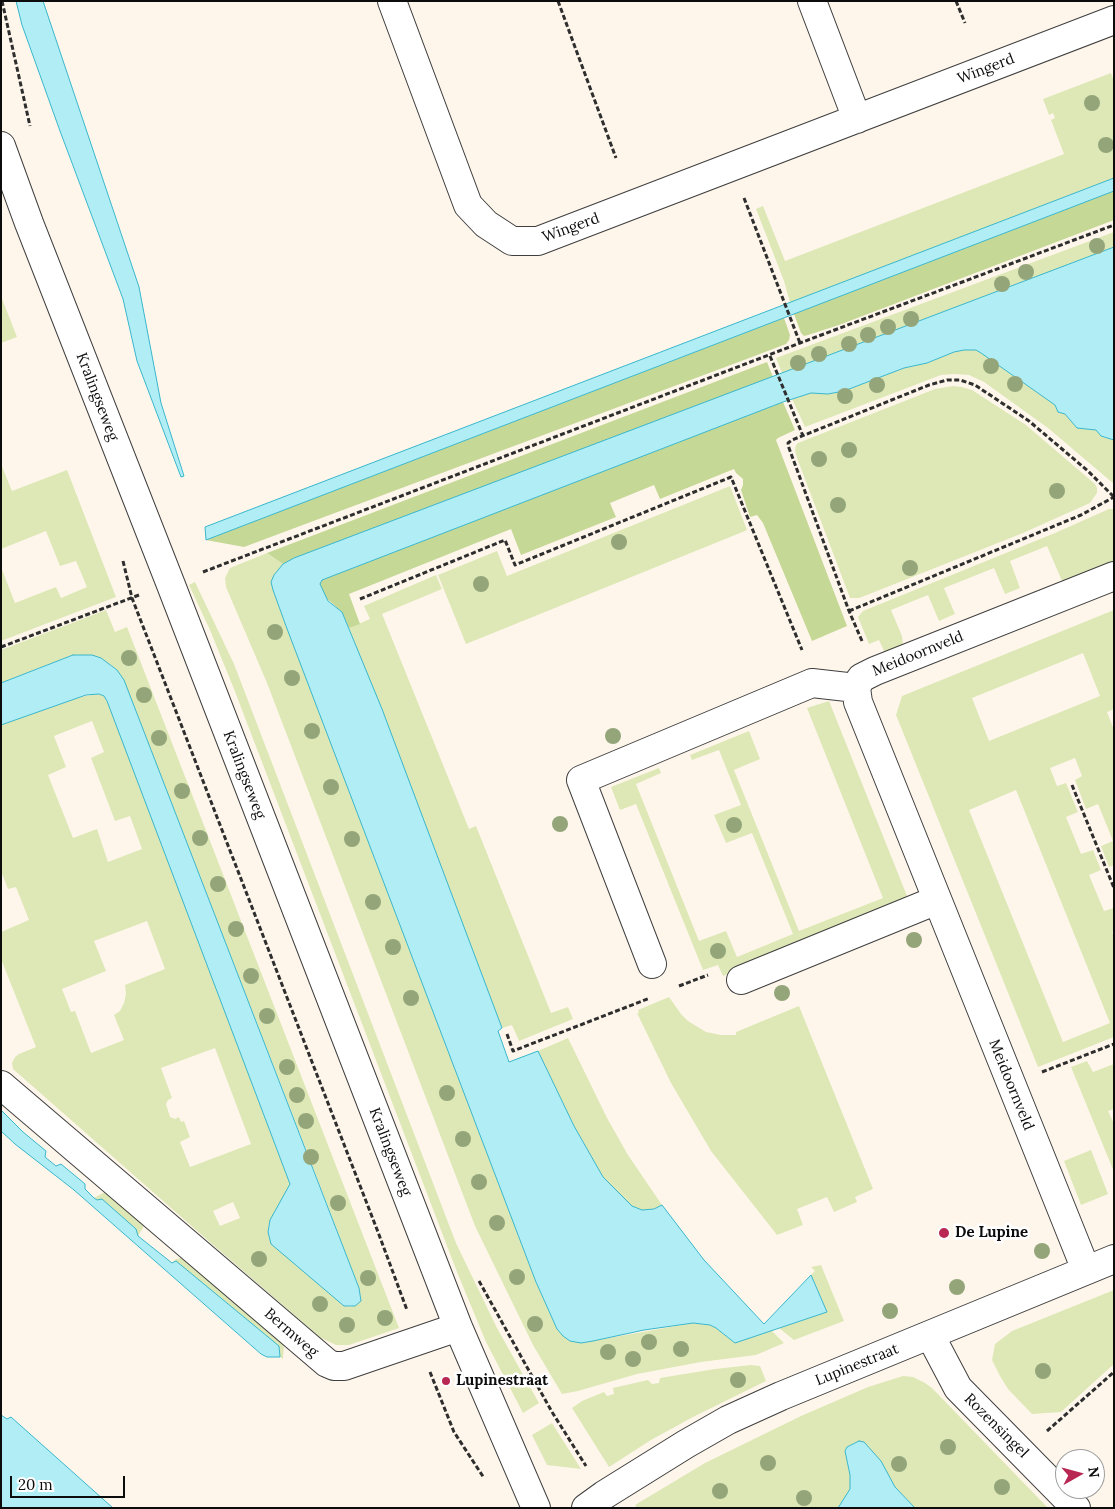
<!DOCTYPE html>
<style>
body{margin:0}
#map{position:relative;width:1115px;height:1509px;overflow:hidden;background:#fff6eb;font-family:Lora,serif}
canvas{display:block}
.frame{position:absolute;inset:0;border:2px solid #0c0c0c;pointer-events:none}
.north{position:absolute;left:1055px;top:1449px;width:50px;height:50px;box-sizing:border-box;background:#fff;border:1px solid #9e9e9e;border-radius:50%;rotate:83deg;font-size:14px;font-weight:700;line-height:20px;text-align:center;color:#0c0c0c}
.north::after{content:'';display:block;margin:auto;width:18px;height:22px;background:#b92753;clip-path:polygon(50% 0,100% 100%,50% 72%,0 100%)}
.scale{position:absolute;left:10px;top:1476px;width:115px;height:22px;box-sizing:border-box;border:2px solid #0c0c0c;border-top:0;padding-left:6px;font-size:15px;line-height:18px;white-space:nowrap;color:#0c0c0c;-webkit-text-stroke:4px #fff;paint-order:stroke}
</style>
<div id="map">
<canvas width="1115" height="1509"></canvas>
<div class="frame"></div>
<div class="north">N</div>
<div class="scale">20 m</div>
</div>
<script>
const ctx = document.querySelector('canvas').getContext('2d');
ctx.lineJoin = 'round';
function fill(path, color) {
  ctx.fillStyle = color;
  ctx.fill(path, 'evenodd');
}
function shape(rows) {
  const path = new Path2D();
  for (const r of rows) {
    path.moveTo(r[0], r[1]);
    for (let i = 2; i < r.length; i += 2) path.lineTo(r[i], r[i + 1]);
  }
  return path;
}
function stroke(path, color, width, dash) {
  ctx.strokeStyle = color;
  ctx.lineWidth = width;
  ctx.lineCap = dash ? 'butt' : 'round';
  ctx.setLineDash(dash || []);
  ctx.stroke(path);
}
function label(font, color, halo, rows, align = 'center') {
  ctx.font = font + ' Lora,serif';
  ctx.lineWidth = 5;
  ctx.setLineDash([]);
  ctx.textBaseline = 'middle';
  ctx.strokeStyle = halo;
  ctx.fillStyle = color;
  for (const [text, x, y, turn = 0] of rows) {
    ctx.save();
    ctx.translate(x, y);
    ctx.rotate((+turn || 0) * Math.PI / 180);
    ctx.textAlign = isNaN(turn) ? turn : align;
    if (halo) ctx.strokeText(text, 0, 0);
    ctx.fillText(text, 0, 0);
    ctx.restore();
  }
}
fill(shape([
 [1111,73,1114,81,1114,178,790,303,784,281,756,209,763,206,785,261,970,190,1064,154,1051,120,1055,118,1053,113,1049,115,1043,99],
 [1114,232,1114,247,782,373,776,358],
 [1,296,17,337,1,343],
 [964,350,976,350,981,353,1055,405,1056,409,1065,414,1077,428,1096,430,1101,436,1114,440,1114,484,1048,428,984,382,969,375,954,374,941,375,805,427,792,399,811,393,828,394,844,391,904,368,927,363,954,352],
 [953,386,962,387,972,390,1026,425,1095,484,1097,488,1097,493,1090,503,1023,533,867,595,859,598,850,598,797,458,795,450,796,445,798,443,935,389],
 [1,464,12,491,67,470,116,597,1,641,1,567,15,603,56,587,61,598,87,587,76,561,60,566,46,531,1,549],
 [730,486,747,530,745,531,466,644,438,575,497,551,507,576],
 [1109,509,1114,509,1114,561,1071,579,1062,581,1047,546,1010,561,1020,588,1005,594,994,568,944,588,955,614,939,621,928,595,891,610,902,636,903,645,886,655,879,640,869,644,858,617,863,611,1055,533],
 [267,553,283,564,274,575,273,590,536,1282,557,1329,563,1336,570,1341,581,1343,693,1323,710,1325,716,1328,735,1343,771,1330,784,1343,756,1355,701,1362,637,1374,578,1391,562,1394,533,1345,475,1226,267,683,226,587,225,578,230,568],
 [436,575,442,589,382,614,469,829,476,826,551,1013,568,1007,573,1019,519,1041,512,1025,502,1028,349,628,370,619,364,606],
 [195,582,234,664,456,1243,497,1328,539,1403,523,1413,486,1342,457,1272,234,689,210,630,189,585],
 [106,610,115,632,127,627,399,1328,349,1345,336,1345,321,1338,212,1244,13,1069,12,1063,15,1057,19,1054,36,1047,1,959,1,932,29,920,16,887,8,889,1,871,1,725,79,697,99,694,104,696,111,708,290,1184,268,1227,269,1238,348,1307,355,1306,361,1301,359,1288,316,1175,127,689,117,670,101,658,85,655,73,655,1,683,1,650],
 [92,721,104,752,91,758,115,821,130,816,142,849,108,862,97,829,73,838,48,775,66,767,54,736],
 [147,921,165,969,125,985,126,994,124,1003,120,1011,114,1015,124,1040,91,1053,75,1011,71,1012,62,989,106,971,94,941],
 [215,1048,251,1144,190,1167,180,1142,190,1137,184,1121,181,1122,179,1117,175,1119,170,1117,166,1104,168,1100,172,1098,161,1068],
 [233,1202,240,1218,220,1226,213,1211],
 [1114,610,1114,709,1107,712,1114,730,1114,865,1109,867,1101,846,1113,841,1098,804,1086,809,1075,780,1082,776,1075,758,1050,768,1057,786,1066,783,1078,812,1066,817,1081,854,1093,850,1101,870,1089,875,1104,911,1114,908,1114,931,1112,932,1114,936,1114,1037,1038,1067,896,715,902,696],
 [1083,653,1100,696,989,741,972,698],
 [1016,790,1110,1023,1063,1042,969,810],
 [829,701,909,901,723,976,718,965,703,970,636,804,620,810,611,787,659,768,661,773,636,784,699,941,726,931,737,957,793,934,752,833,726,843,714,815,741,805,719,750,692,760,690,755,749,731,760,759,734,770,799,931,883,898,807,708],
 [669,997,681,1014,688,1021,706,1032,721,1035,736,1035,736,1032,799,1006,873,1189,855,1197,857,1202,834,1212,827,1197,797,1209,803,1225,777,1235,711,1151,671,1083,637,1013,639,1013,638,1010],
 [568,1038,607,1118,628,1155,662,1205,654,1209,642,1210,631,1206,603,1177,574,1126,538,1051],
 [1087,1061,1093,1072,1114,1064,1114,1109,1108,1111,1114,1124,1114,1172,1071,1067],
 [1091,1150,1108,1194,1081,1205,1064,1161],
 [105,1192,144,1226,138,1236,94,1198],
 [181,1258,223,1290,279,1339,284,1344,283,1359,280,1357,279,1346,176,1262,172,1263,176,1259],
 [821,1265,844,1321,794,1340,779,1328,827,1312,811,1275,815,1271,811,1267],
 [1114,1290,1114,1364,1061,1412,1032,1414,1008,1389,1000,1376,992,1360,995,1344,1012,1331],
 [751,1365,760,1366,766,1381,693,1417,651,1440,609,1467,572,1408,582,1401,604,1392,607,1396,614,1394,613,1388,648,1380,652,1384,659,1383,660,1378,715,1369],
 [903,1376,913,1377,925,1383,932,1388,1048,1508,915,1508,895,1487,859,1441,847,1447,845,1451,850,1475,850,1489,838,1508,637,1508,635,1505,705,1463,801,1416,868,1387],
 [552,1423,581,1469,547,1465,532,1435]
]), '#dde8b6');
fill(shape([
 [1114,191,1114,220,839,325,808,335,804,336,801,333,794,314],
 [784,318,790,335,789,340,786,344,752,357,244,547,206,540],
 [767,362,773,377,294,558,283,564,267,553],
 [783,402,795,430,778,438,776,440,847,626,812,641,763,523,757,515,750,517,741,490,743,485,743,479,736,473,734,469,660,499,654,485,610,503,616,517,521,555,511,529,349,594,360,624,349,628,342,612,324,596,319,584,322,580]
]), '#c5d896');
const water = shape([
 [16,1,43,1,139,287,161,403,184,476,181,477,137,361,123,299,60,131,22,25,16,1],
 [1114,178,1114,191,206,540,205,527,1114,178],
 [1114,247,1114,440,1101,436,1096,430,1077,428,1065,414,1058,412,1055,405,981,353,976,350,964,350,954,352,927,363,904,368,844,391,828,394,811,393,783,402,322,580,320,584,328,601,342,612,382,709,502,1028,498,1031,509,1062,538,1051,574,1126,603,1177,632,1206,642,1210,654,1209,662,1205,704,1260,764,1324,811,1275,827,1312,735,1343,716,1328,710,1325,693,1323,644,1330,593,1341,581,1343,570,1341,563,1336,557,1329,536,1282,286,626,273,590,271,582,274,575,283,564,294,558,1114,247],
 [73,655,92,655,101,658,117,670,124,680,359,1288,361,1301,355,1306,344,1306,271,1244,268,1232,270,1220,290,1184,107,701,104,696,99,694,86,695,1,725,1,683,73,655],
 [1,1110,23,1132,46,1151,45,1157,56,1166,61,1164,85,1184,85,1189,94,1198,97,1200,102,1199,136,1229,138,1236,172,1263,176,1261,279,1346,280,1357,267,1357,261,1354,74,1190,15,1144,1,1131,1,1110],
 [1,1415,7,1419,11,1417,113,1508,1,1508,1,1415],
 [859,1441,864,1442,881,1461,895,1487,915,1508,838,1508,850,1489,850,1475,845,1451,847,1447,859,1441]
]);
fill(water, '#b1edf5');
stroke(water, '#39b6cb', 1);
const minor = shape([
 [392,1,468,205,486,224,512,241,538,241,1114,20],
 [812,1,857,119],
 [1,146,29,223,171,585,458,1327,536,1508],
 [652,964,581,780,812,683,856,688],
 [741,980,937,900],
 [1,1085,327,1363,334,1366,344,1366,458,1327],
 [1086,1270,858,702,856,688,861,678,875,671,1114,576],
 [930,1335,958,1388,1076,1508],
 [586,1508,604,1495,686,1444,728,1420,781,1396,1114,1259]
]);
stroke(minor, '#3f3f3f', 30);
stroke(shape([
 [2,1,30,126],
 [558,1,616,158],
 [956,1,965,23],
 [744,198,800,343],
 [770,356,803,436],
 [123,561,132,598,378,1232,407,1310],
 [203,572,800,343,1114,225],
 [360,599,505,540,515,565,731,477,802,650],
 [849,611,1081,515,1114,497],
 [862,641,849,611,789,448,788,443,792,440,929,385,947,380,960,380,975,385,1029,421,1088,471,1114,497],
 [1,647,139,595],
 [1072,785,1114,888],
 [679,986,708,975],
 [507,1034,513,1051,650,998],
 [1042,1072,1114,1044],
 [479,1281,552,1412,586,1466],
 [430,1372,454,1432,484,1478],
 [1047,1431,1114,1372]
]), '#2e2e2e', 3, [5, 2.5]);
stroke(minor, '#fff', 28);
ctx.fillStyle = '#94a57a';
for (const [x, y] of [
 [1092,103],
 [1106,145],
 [1097,246],
 [1026,272],
 [1002,284],
 [911,319],
 [888,327],
 [868,335],
 [849,344],
 [819,354],
 [798,363],
 [991,366],
 [1015,384],
 [877,385],
 [845,396],
 [849,450],
 [819,459],
 [1057,491],
 [838,505],
 [619,542],
 [910,568],
 [481,584],
 [275,632],
 [129,658],
 [292,678],
 [144,695],
 [312,731],
 [613,736],
 [159,738],
 [331,787],
 [182,791],
 [560,824],
 [734,825],
 [200,838],
 [352,839],
 [218,884],
 [373,902],
 [236,929],
 [914,940],
 [393,947],
 [718,951],
 [251,976],
 [782,993],
 [411,998],
 [267,1016],
 [287,1067],
 [447,1093],
 [297,1095],
 [306,1121],
 [463,1139],
 [311,1157],
 [479,1182],
 [338,1203],
 [497,1223],
 [1042,1251],
 [259,1259],
 [517,1277],
 [368,1278],
 [957,1287],
 [320,1304],
 [890,1311],
 [385,1318],
 [535,1324],
 [347,1325],
 [649,1342],
 [681,1349],
 [608,1352],
 [633,1359],
 [1043,1371],
 [738,1380],
 [948,1447],
 [768,1463],
 [899,1464],
 [1002,1487],
 [720,1491],
 [804,1498]
]) {
  ctx.beginPath();
  ctx.arc(x, y, 8, 0, 2 * Math.PI);
  ctx.fill();
}
for (const [x, y, r, color] of [
 [944,1233,6,"#b92753"],
 [446,1381,5,"#b92753"]
]) {
  const dot = new Path2D();
  dot.arc(x, y, r, 0, 2 * Math.PI);
  ctx.fillStyle = color;
  ctx.fill(dot);
  stroke(dot, '#fff', 2);
}
label('15px', '#0c0c0c', '#fff', [
 ["Wingerd",986,69,-21],
 ["Wingerd",571,228,-20],
 ["Kralingseweg",97,397,69],
 ["Meidoornveld",918,654,-22],
 ["Kralingseweg",244,775,69],
 ["Meidoornveld",1011,1085,68],
 ["Kralingseweg",390,1152,69],
 ["Bermweg",291,1333,41],
 ["Lupinestraat",857,1365,-22],
 ["Rozensingel",996,1426,45]
]);
label('bold 15px', '#0c0c0c', '#fff', [
 ["De Lupine",955,1233],
 ["Lupinestraat",456,1381]
], 'left');
</script>
